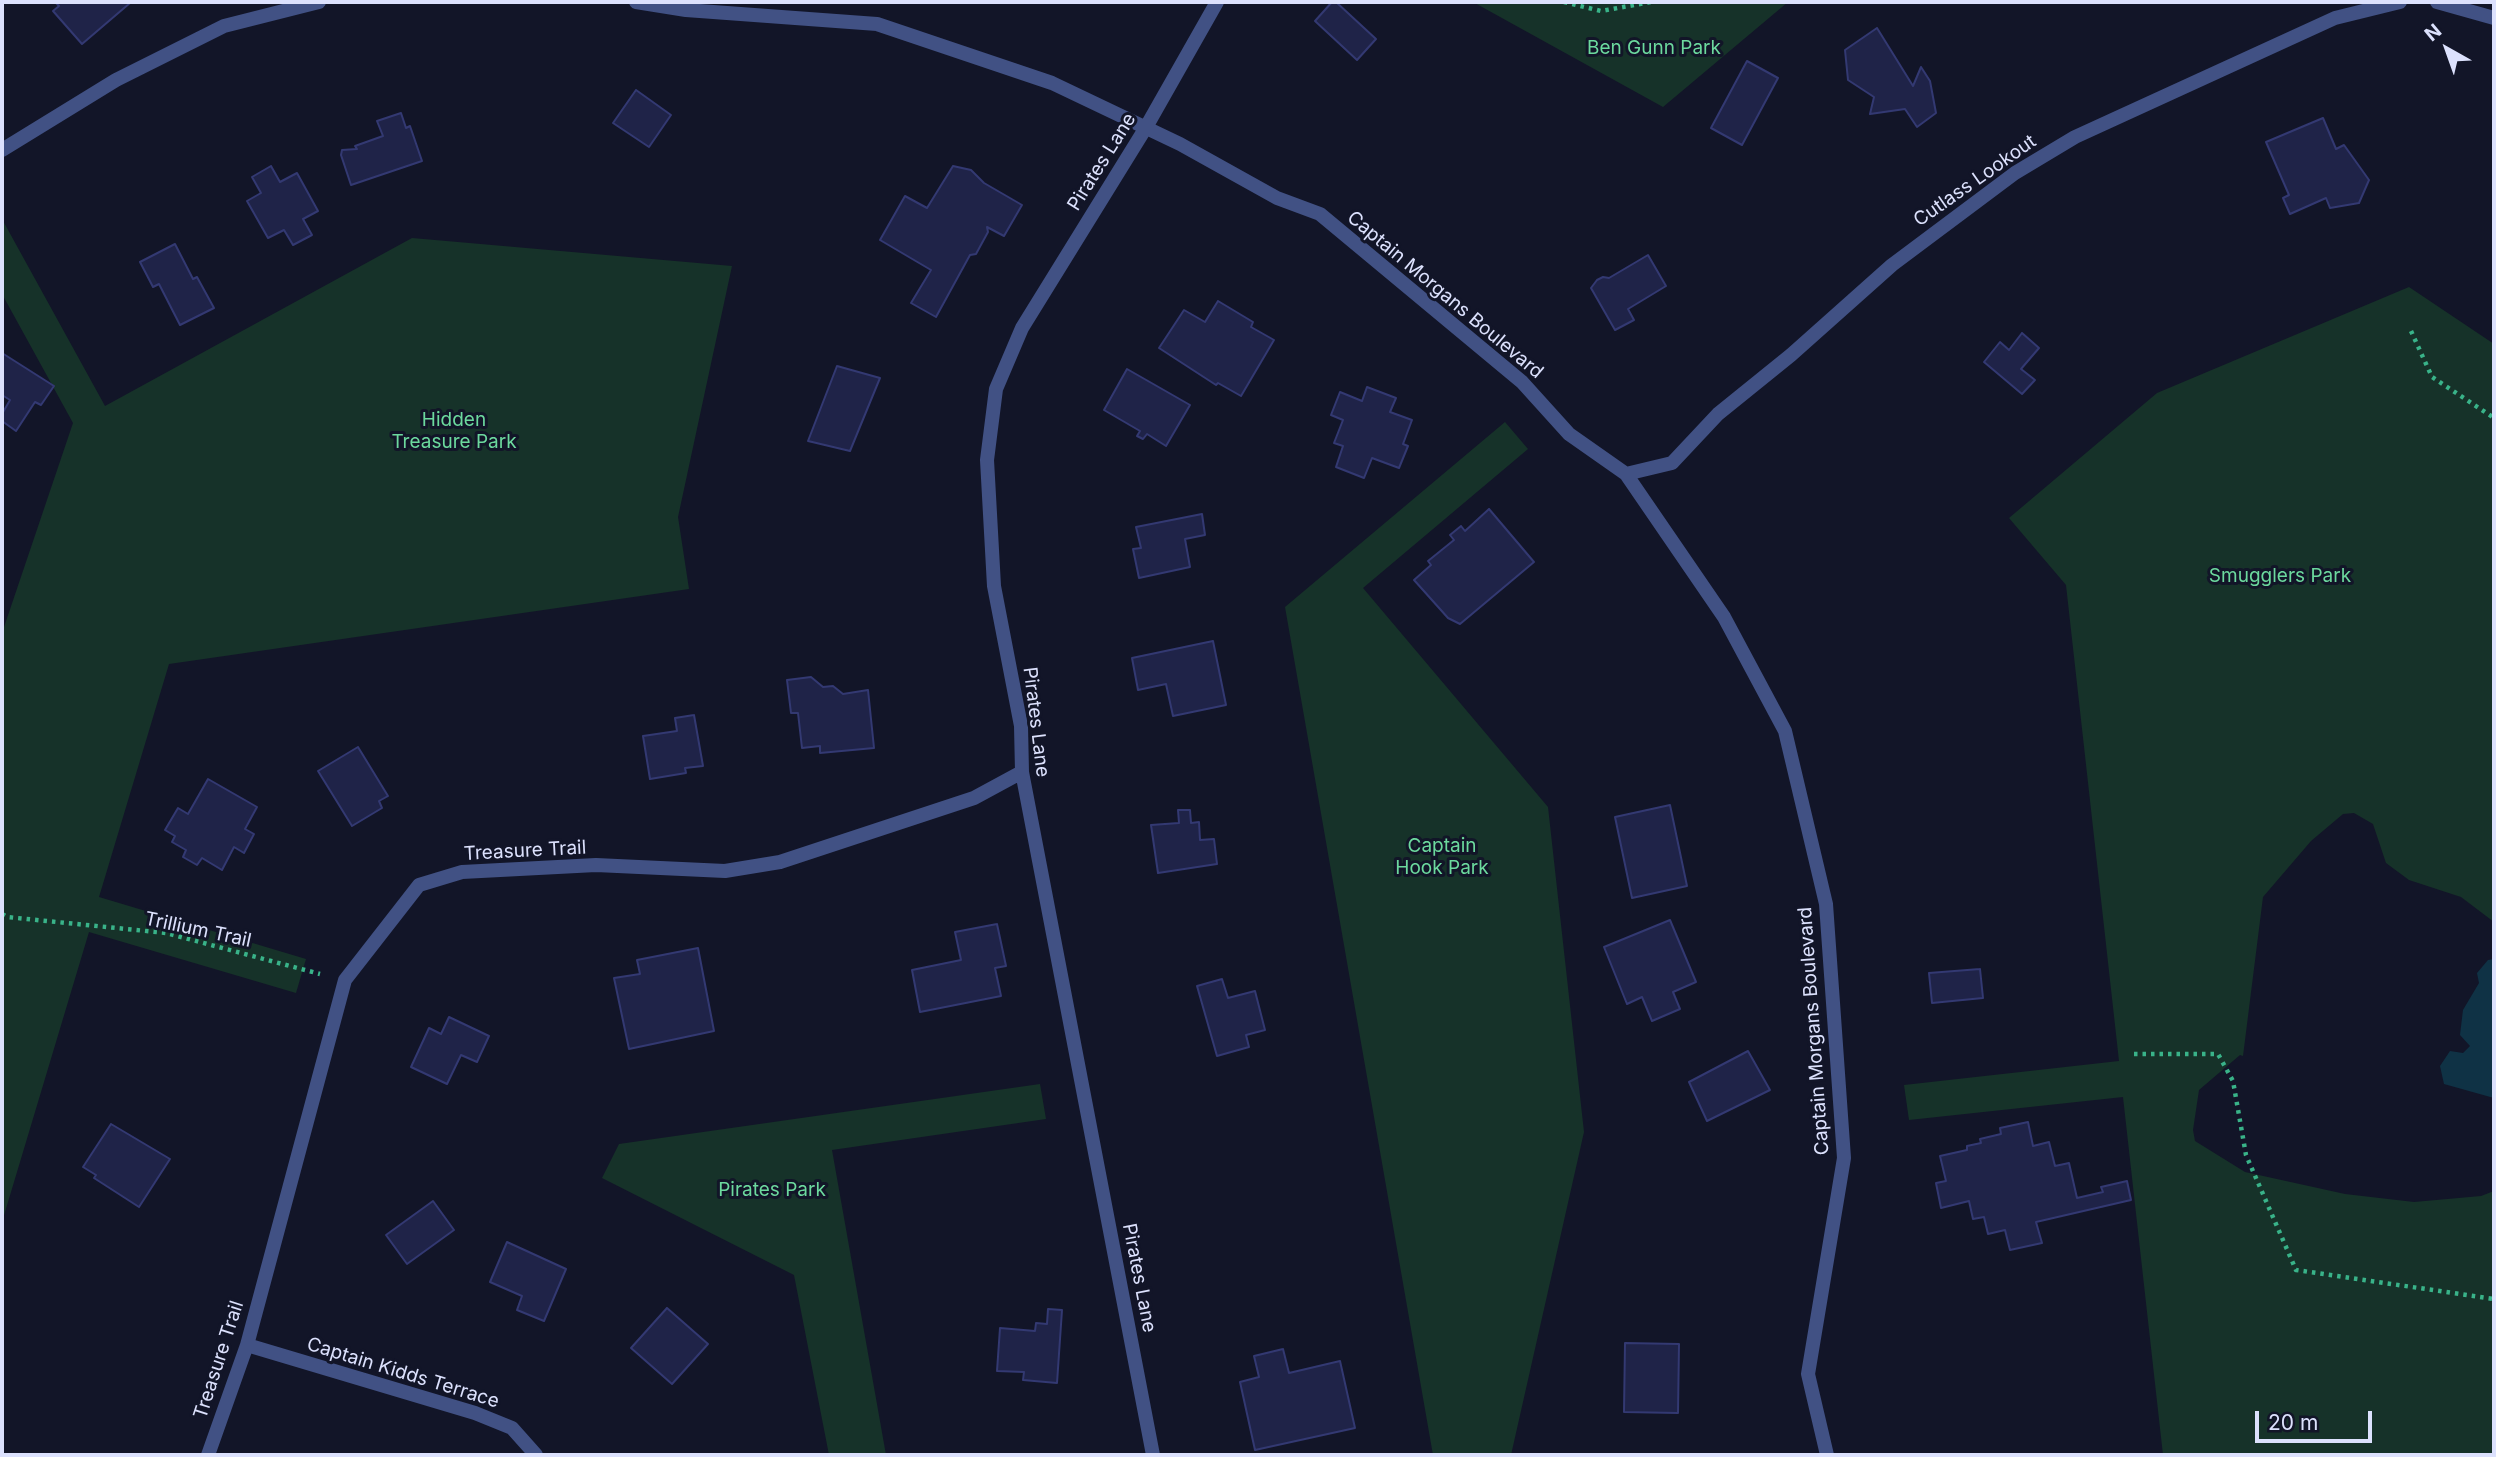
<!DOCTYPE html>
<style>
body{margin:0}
#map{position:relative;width:2496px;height:1457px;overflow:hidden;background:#121528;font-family:Inter,sans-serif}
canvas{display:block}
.frame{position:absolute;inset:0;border:4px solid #dce1fd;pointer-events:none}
.north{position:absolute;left:2412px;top:14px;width:70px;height:70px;-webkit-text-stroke:5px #121528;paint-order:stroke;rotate:320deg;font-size:19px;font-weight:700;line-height:28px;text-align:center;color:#dce1fd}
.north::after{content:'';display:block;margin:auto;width:24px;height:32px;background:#dce1fd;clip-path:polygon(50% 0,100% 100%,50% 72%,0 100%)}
.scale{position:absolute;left:2255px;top:1411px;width:117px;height:32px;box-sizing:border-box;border:4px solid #dce1fd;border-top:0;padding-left:9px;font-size:21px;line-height:24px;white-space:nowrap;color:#dce1fd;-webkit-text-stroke:5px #121528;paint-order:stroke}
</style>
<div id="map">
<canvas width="2496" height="1457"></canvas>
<div class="frame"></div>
<div class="north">N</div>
<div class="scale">20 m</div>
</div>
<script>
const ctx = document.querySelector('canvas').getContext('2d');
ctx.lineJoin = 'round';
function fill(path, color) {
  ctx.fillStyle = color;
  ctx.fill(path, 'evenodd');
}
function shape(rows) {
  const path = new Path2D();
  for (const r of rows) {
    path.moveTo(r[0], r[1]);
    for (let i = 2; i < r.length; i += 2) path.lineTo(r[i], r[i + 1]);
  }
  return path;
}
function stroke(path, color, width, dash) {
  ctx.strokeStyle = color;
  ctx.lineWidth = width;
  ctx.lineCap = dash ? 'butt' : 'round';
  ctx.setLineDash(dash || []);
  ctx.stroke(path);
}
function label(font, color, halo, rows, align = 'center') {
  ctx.font = font + ' Inter,sans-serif';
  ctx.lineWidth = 6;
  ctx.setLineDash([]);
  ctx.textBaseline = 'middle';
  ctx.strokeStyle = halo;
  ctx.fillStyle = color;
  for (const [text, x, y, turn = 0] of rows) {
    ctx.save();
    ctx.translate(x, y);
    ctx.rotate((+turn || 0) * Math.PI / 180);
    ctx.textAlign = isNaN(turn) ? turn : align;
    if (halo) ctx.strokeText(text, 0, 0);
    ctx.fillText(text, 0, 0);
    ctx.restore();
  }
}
fill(shape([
 [1473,2,1788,2,1663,107],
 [2,219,105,406,412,238,732,266,678,517,689,589,169,664,99,897,306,959,296,993,89,932,2,1222,2,633,73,423,2,294],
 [2409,287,2494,344,2494,922,2461,897,2409,880,2386,863,2373,824,2354,813,2343,814,2311,841,2263,897,2243,1056,2240,1055,2199,1090,2193,1130,2195,1141,2245,1172,2345,1194,2414,1202,2481,1196,2494,1191,2494,1455,2163,1455,2123,1097,1909,1120,1904,1085,2119,1061,2066,585,2009,518,2157,393],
 [1505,422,1528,449,1363,588,1548,807,1584,1132,1511,1455,1433,1455,1285,607],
 [1040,1084,1046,1119,832,1150,886,1455,829,1455,794,1275,602,1178,619,1144]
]), '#163229');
fill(shape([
 [2494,959,2494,1098,2444,1084,2440,1066,2450,1051,2463,1053,2470,1046,2460,1035,2463,1010,2479,983,2477,973,2488,960]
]), '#0f3245');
const building = shape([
 [55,2,129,2,130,3,82,44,53,11,59,6,55,2],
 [1332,2,1336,2,1376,39,1357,60,1315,21,1332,2],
 [1877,28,1913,86,1921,67,1930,81,1936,113,1917,127,1905,109,1870,114,1874,97,1848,80,1845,50,1877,28],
 [1747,61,1778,78,1742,145,1711,128,1747,61],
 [636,90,671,115,649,147,613,123,636,90],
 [401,113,406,128,410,126,422,161,351,185,341,155,342,150,357,149,355,146,383,136,377,121,401,113],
 [2323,118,2336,149,2344,145,2369,180,2359,203,2330,208,2326,198,2290,214,2283,198,2289,195,2266,142,2323,118],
 [271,166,280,182,297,173,318,211,303,219,312,235,293,245,284,230,268,238,247,201,261,193,252,177,271,166],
 [953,166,971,170,984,183,1022,205,1004,236,987,227,988,232,976,254,970,255,936,317,911,303,931,270,880,240,905,196,927,208,953,166],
 [175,244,193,279,197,277,214,308,180,325,159,284,153,287,140,262,175,244],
 [1648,255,1666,286,1628,309,1634,320,1615,330,1591,288,1597,280,1603,277,1609,278,1648,255],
 [1218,301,1253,322,1251,327,1274,340,1241,396,1218,383,1216,385,1159,348,1184,310,1205,322,1218,301],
 [2022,333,2039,348,2021,369,2035,380,2022,394,1984,362,2000,342,2009,350,2022,333],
 [2,353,54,386,41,405,35,402,16,431,2,421,2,414,10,400,2,395,2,353],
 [837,366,880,378,850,451,808,441,837,366],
 [1127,369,1190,405,1166,446,1147,434,1143,439,1137,436,1140,431,1104,410,1127,369],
 [1367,387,1396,398,1390,412,1412,420,1403,444,1408,446,1399,468,1372,458,1364,478,1336,467,1343,446,1334,443,1343,420,1331,415,1340,392,1362,401,1367,387],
 [1489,509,1534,562,1460,624,1448,618,1414,580,1431,565,1428,561,1454,540,1450,535,1461,526,1465,531,1489,509],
 [1202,514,1205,535,1185,539,1190,567,1139,578,1133,549,1141,548,1136,527,1202,514],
 [1213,641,1226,705,1173,716,1166,684,1138,690,1132,658,1213,641],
 [811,677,823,687,833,686,843,694,868,690,874,748,820,753,820,746,802,748,798,713,791,713,787,680,811,677],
 [694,715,703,766,685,768,686,773,650,779,643,736,677,731,675,718,694,715],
 [358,747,388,796,379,801,382,808,352,826,318,771,358,747],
 [208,779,257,807,245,829,254,834,244,853,234,847,222,870,202,858,197,865,183,857,186,850,172,842,175,836,165,830,178,808,188,814,208,779],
 [1670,805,1687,886,1632,898,1615,817,1670,805],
 [1178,810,1190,810,1191,823,1199,822,1200,840,1214,839,1217,864,1158,873,1151,825,1179,823,1178,810],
 [1670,920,1696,982,1673,992,1680,1009,1652,1021,1642,997,1627,1004,1604,947,1670,920],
 [997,924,1006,966,995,968,1001,996,920,1012,912,970,961,960,955,932,997,924],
 [698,948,714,1031,629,1049,614,978,640,974,637,960,698,948],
 [1980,969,1983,998,1932,1003,1929,973,1980,969],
 [1222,979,1228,998,1255,991,1265,1030,1246,1035,1249,1047,1217,1056,1197,986,1222,979],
 [449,1017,489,1036,477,1062,461,1055,447,1084,411,1067,429,1028,441,1034,449,1017],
 [1748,1051,1770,1090,1707,1121,1689,1082,1748,1051],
 [2028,1122,2033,1146,2049,1142,2055,1166,2069,1163,2077,1198,2103,1192,2101,1187,2127,1181,2131,1200,2036,1222,2042,1243,2010,1250,2005,1230,1988,1234,1984,1217,1973,1219,1969,1201,1941,1208,1936,1183,1946,1181,1940,1156,1967,1150,1967,1146,1981,1143,1980,1139,2001,1134,2000,1128,2028,1122],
 [111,1124,170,1159,139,1207,94,1178,96,1175,83,1167,111,1124],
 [433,1201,454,1230,407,1264,386,1235,433,1201],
 [507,1242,566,1269,544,1321,517,1310,522,1296,490,1282,507,1242],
 [667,1308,708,1344,672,1384,631,1348,667,1308],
 [1048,1309,1062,1310,1057,1383,1023,1380,1024,1372,997,1371,1000,1328,1035,1331,1036,1323,1047,1324,1048,1309],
 [1625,1343,1679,1344,1678,1413,1624,1412,1625,1343],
 [1283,1349,1289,1373,1340,1361,1355,1428,1255,1450,1240,1382,1259,1377,1254,1356,1283,1349]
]);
fill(building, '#1f2348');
stroke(building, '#333972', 2);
stroke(shape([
 [1564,2,1601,11,1651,2],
 [2411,331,2432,377,2494,418],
 [2,914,7,917,166,933,320,974],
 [2134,1054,2218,1054,2233,1081,2246,1155,2296,1270,2494,1299]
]), '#39b389', 4.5, [3.5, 5]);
stroke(shape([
 [636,2,686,10,877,24,1052,83,1180,144,1277,198,1320,214,1522,382,1569,434,1626,474,1724,617,1785,731,1826,904,1844,1158,1808,1374,1827,1455],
 [2437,2,2494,18],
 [2,150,116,80,224,26,319,2],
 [1626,474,1672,463,1718,414,1791,355,1892,265,2015,173,2075,137,2335,18,2400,2],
 [247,1345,475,1413,512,1428,536,1455],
 [208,1455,247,1345,345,980,419,885,462,872,596,865,725,871,780,862,974,798,1022,772],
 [1153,1455,1022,772,1021,726,994,586,987,460,996,389,1022,328,1145,129,1217,2]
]), '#415184', 14);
label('19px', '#6cd99e', '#121528', [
 ["Ben Gunn Park",1654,48],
 ["Hidden",454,420],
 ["Treasure Park",454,442],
 ["Smugglers Park",2280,576],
 ["Captain",1442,846],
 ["Hook Park",1442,868],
 ["Pirates Park",772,1190]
]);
label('19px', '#dce1fd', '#121528', [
 ["Pirates Lane",1102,162,-58],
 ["Cutlass Lookout",1975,181,-35],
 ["Captain Morgans Boulevard",1445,295,40],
 ["Pirates Lane",1036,722,83],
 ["Treasure Trail",525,851,-3],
 ["Trillium Trail",198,930,12],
 ["Captain Morgans Boulevard",1814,1031,-94],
 ["Pirates Lane",1139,1278,79],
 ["Treasure Trail",219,1360,-72],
 ["Captain Kidds Terrace",403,1373,17]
]);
</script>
